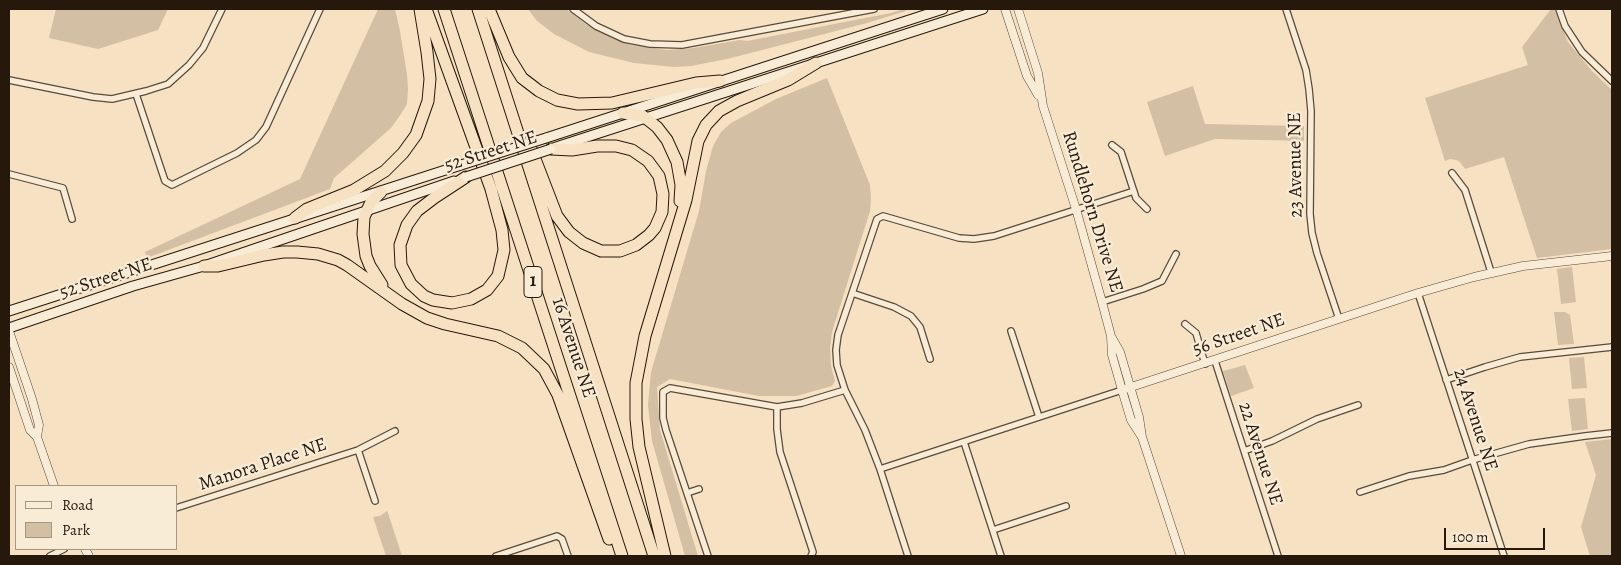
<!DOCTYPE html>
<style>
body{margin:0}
#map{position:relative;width:1621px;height:565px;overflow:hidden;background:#f6e1c2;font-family:Alegreya,serif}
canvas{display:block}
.frame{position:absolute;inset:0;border:10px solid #27180c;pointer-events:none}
.legend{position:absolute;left:15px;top:485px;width:162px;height:65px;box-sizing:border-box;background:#f9ecd7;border:1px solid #a59786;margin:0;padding:6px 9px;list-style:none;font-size:15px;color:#27180c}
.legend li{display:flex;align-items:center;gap:10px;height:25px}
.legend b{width:25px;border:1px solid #a59786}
.scale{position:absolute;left:1444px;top:528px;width:101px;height:22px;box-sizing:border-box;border:2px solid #27180c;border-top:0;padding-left:6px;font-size:15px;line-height:18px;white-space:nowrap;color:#27180c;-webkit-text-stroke:4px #f9ecd7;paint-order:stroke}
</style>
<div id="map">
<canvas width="1621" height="565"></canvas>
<div class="frame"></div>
<ul class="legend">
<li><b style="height:6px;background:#f9ecd7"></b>Road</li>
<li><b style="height:14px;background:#d3bfa3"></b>Park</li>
</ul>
<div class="scale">100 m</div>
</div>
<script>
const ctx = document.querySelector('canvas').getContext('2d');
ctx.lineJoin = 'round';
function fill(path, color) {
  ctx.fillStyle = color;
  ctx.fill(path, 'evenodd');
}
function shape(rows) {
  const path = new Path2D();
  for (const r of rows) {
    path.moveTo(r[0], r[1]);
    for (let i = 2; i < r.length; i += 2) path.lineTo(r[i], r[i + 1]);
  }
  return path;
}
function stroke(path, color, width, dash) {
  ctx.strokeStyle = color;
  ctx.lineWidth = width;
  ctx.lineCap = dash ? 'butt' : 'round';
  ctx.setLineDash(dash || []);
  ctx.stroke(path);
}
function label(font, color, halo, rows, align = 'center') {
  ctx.font = font + ' Alegreya,serif';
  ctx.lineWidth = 4.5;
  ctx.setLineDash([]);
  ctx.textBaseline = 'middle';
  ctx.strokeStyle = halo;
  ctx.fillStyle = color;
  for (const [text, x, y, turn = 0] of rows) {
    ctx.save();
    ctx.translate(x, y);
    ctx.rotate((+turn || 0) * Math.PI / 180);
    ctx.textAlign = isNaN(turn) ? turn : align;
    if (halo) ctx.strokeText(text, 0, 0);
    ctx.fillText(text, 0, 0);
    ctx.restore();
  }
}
fill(shape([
 [56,9,168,9,158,30,98,49,49,38],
 [378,9,395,9,400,31,407,75,408,89,407,104,401,114,391,128,334,178,330,189,147,258,145,252,300,179],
 [528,9,566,9,587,25,610,37,631,45,667,50,693,48,740,40,747,41,891,13,903,9,906,9,906,11,867,23,727,59,691,66,674,67,634,63,589,52,554,34,537,21],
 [1551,9,1555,9,1568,42,1592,71,1612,90,1612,249,1537,258,1504,157,1465,169,1460,162,1456,160,1450,159,1445,161,1425,98,1528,65,1522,47],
 [827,78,870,185,871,198,870,211,832,332,830,348,831,366,835,381,832,386,796,396,759,396,670,379,657,387,660,430,698,556,685,556,652,441,648,405,651,372,699,211,706,171,713,146,721,132,731,123,776,99],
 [1193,86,1205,124,1304,126,1304,141,1215,139,1165,156,1147,102],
 [1572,267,1576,302,1561,304,1557,269],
 [1554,312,1565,312,1570,315,1574,344,1558,345],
 [1584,357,1587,388,1572,389,1569,358],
 [1245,365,1254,388,1231,396,1223,371],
 [1585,398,1588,429,1572,431,1568,399],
 [1612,439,1612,556,1590,556,1581,527,1596,475,1585,442],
 [387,511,388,513,402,556,386,556,373,517,380,516]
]), '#d3bfa3');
const minor = shape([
 [573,9,596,26,624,39,650,44,682,45,874,9],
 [1286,9,1306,70,1309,89,1311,111,1310,214,1312,233,1317,253,1339,319],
 [1559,9,1565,26,1582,52,1612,81],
 [9,80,93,97,112,99,146,91,168,84,189,65,203,48,222,9],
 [136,94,165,181,172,185,237,153,256,140,266,127,320,9],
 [1112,145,1121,152,1136,198,1147,209],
 [1452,173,1465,190,1491,272],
 [9,174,63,188,72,219],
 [852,293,894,307,911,316,920,327,930,359],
 [1418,293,1504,556],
 [1102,302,1143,289,1162,281,1176,254],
 [1185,324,1196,333,1205,364],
 [1011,331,1039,417],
 [1215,361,1278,556],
 [1446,380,1485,367,1520,357,1612,347],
 [777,407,777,429,780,452,813,552,811,556],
 [964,442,1001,556],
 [358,450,375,501],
 [1244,451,1272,441,1317,419,1358,405],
 [880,469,1122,390],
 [1360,492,1409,476,1444,470,1472,460,1529,444,1585,436,1612,433],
 [687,493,699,489],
 [176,508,358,450,395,431],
 [993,530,1066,506],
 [50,556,64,549],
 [496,556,557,536,562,539,568,556],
 [708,556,666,430,663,418,663,392,670,388,777,407,802,403,845,390],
 [908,556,880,469,865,430,845,390,837,365,836,350,838,335,877,219,883,216,959,238,974,239,994,236,1134,191]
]);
const tertiary = shape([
 [1005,9,1027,76,1038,95],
 [1018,9,1038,73,1043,106,1076,209,1102,302,1111,336,1112,355,1122,390,1131,420,1142,437],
 [9,331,32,399,39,425,37,437,54,486],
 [1112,338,1120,352,1139,417,1142,437,1181,556],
 [9,367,30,430,37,437],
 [1122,390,1418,293,1474,277,1523,266,1612,256],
 [85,549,89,556]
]);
const secondary = shape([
 [546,138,943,9],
 [556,147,983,9],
 [9,311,461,165],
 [9,328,133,286,204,266,454,181]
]);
const motorway = shape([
 [426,9,491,189,502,230,504,250,498,276,487,290,471,299,452,303,433,300,424,296,411,284,401,265,400,245,407,225,417,211,434,198,466,177],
 [444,9,622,556],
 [478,9,654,556],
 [489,9,509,57,522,78,539,91,557,100,578,104,612,103,696,83,720,81],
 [623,113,643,116,657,127,667,140,677,162,681,185,680,201],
 [530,146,557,216,569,232,583,243,601,251,620,251,636,245,649,235,655,228,662,212,663,194,659,176,648,161,632,150,616,146,597,146,572,150,551,149],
 [381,192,371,202,364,217,363,234,366,256,370,266,382,285],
 [295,218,307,209,354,190,385,171,403,153,416,135,428,101,430,79,427,52,420,9],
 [204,266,218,266,264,255,283,252,297,252,318,254,338,260,347,265,402,304,427,318,445,324,498,336,522,348,544,369,558,395,609,539],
 [665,556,639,447,636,419,636,383,645,336,686,200,698,141,706,125,719,111,737,101,788,80,816,63]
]);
stroke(minor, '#5b4a3a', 8);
stroke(tertiary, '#5b4a3a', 9);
stroke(secondary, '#27180c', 11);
stroke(motorway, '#27180c', 13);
stroke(minor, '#f9ecd7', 5.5);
stroke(tertiary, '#f9ecd7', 8);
stroke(secondary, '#f9ecd7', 9);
stroke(motorway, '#f6e1c2', 11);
const secondaryBridge = shape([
 [461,165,546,138],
 [466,177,551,149]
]);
stroke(secondaryBridge, '#27180c', 11, []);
stroke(secondaryBridge, '#f9ecd7', 9);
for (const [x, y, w] of [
 [533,282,18]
]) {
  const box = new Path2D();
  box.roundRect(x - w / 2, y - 15.5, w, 31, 4);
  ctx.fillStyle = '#f9ecd7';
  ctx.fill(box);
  stroke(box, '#27180c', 1);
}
label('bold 18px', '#27180c', null, [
 ["1",533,282]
]);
label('19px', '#27180c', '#f9ecd7', [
 ["52 Street NE",491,152,-18],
 ["23 Avenue NE",1296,165,-91],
 ["Rundlehorn Drive NE",1092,212,73],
 ["52 Street NE",106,279,-18],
 ["56 Street NE",1239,335,-19],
 ["16 Avenue NE",573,348,72],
 ["24 Avenue NE",1475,420,72],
 ["22 Avenue NE",1260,454,72],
 ["Manora Place NE",263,465,-18]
]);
</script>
